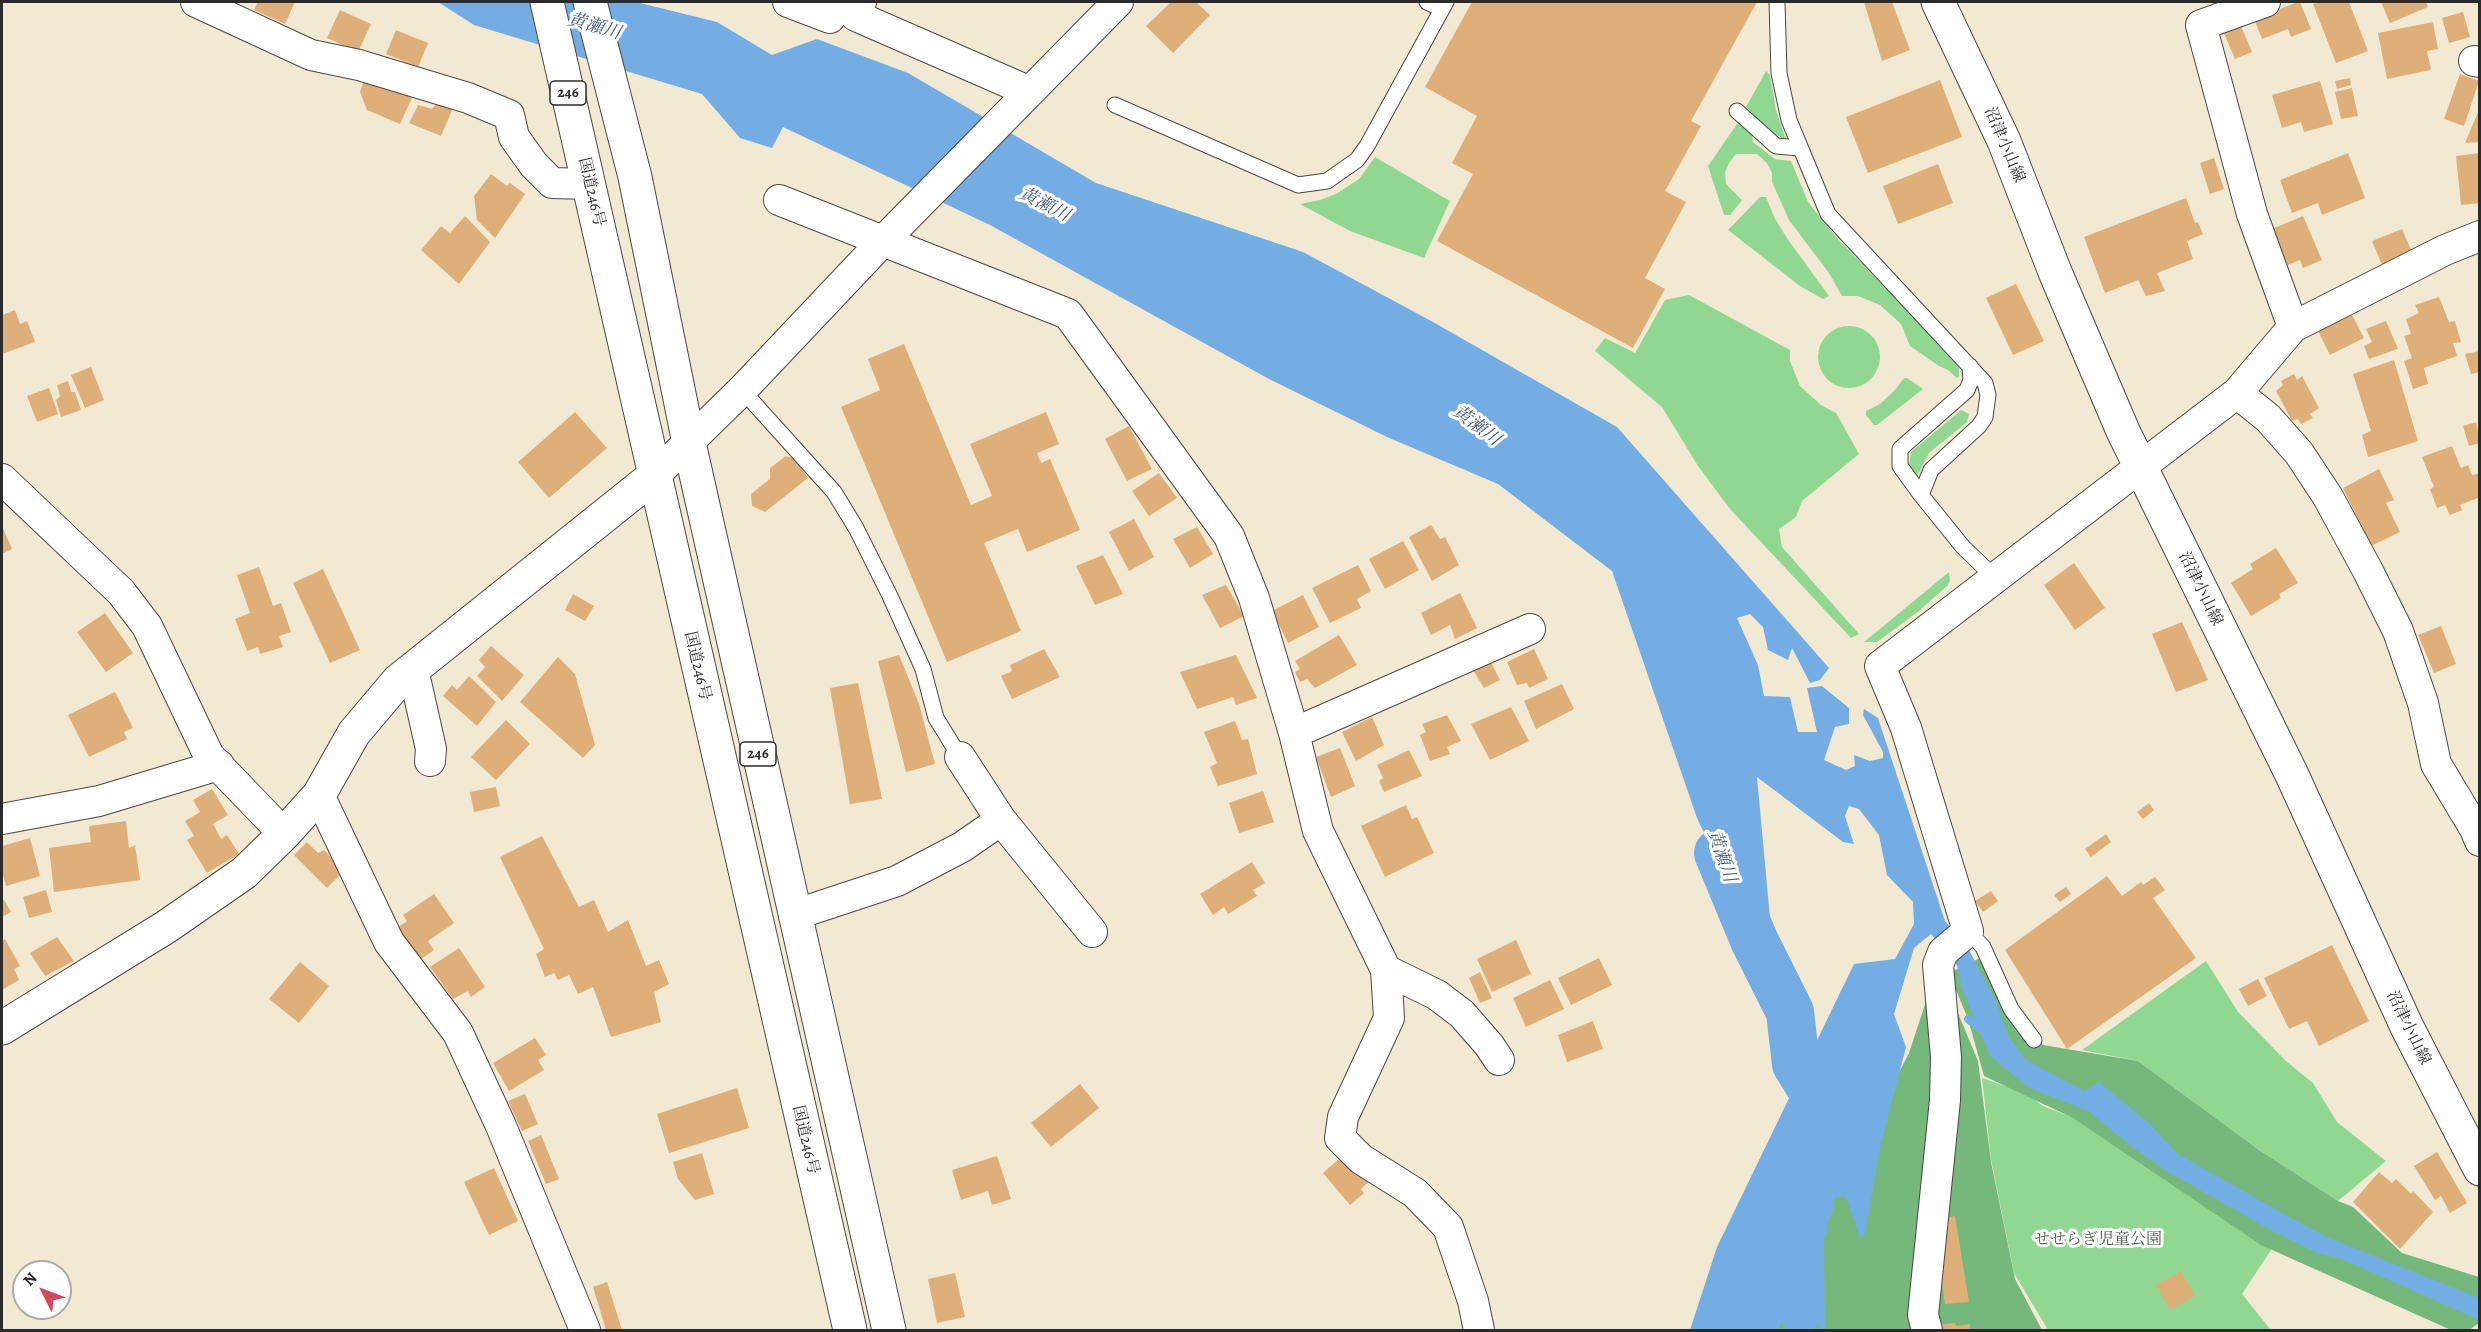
<!DOCTYPE html>
<meta charset="utf-8">
<style>
body{margin:0}
#map{position:relative;width:2481px;height:1332px;overflow:hidden;background:#f2e9d2;font-family:Alegreya,serif}
canvas{display:block}
.frame{position:absolute;inset:0;border:3px solid #2b2b2b;pointer-events:none}
.north{position:absolute;left:12px;top:1260px;width:60px;height:60px;box-sizing:border-box;background:#fff;border:2px solid #aaa;border-radius:50%;rotate:312deg;font-size:16px;font-weight:700;line-height:24px;text-align:center;color:#2b2b2b}
.north::after{content:'';display:block;margin:auto;width:21px;height:27px;background:#d1495b;clip-path:polygon(50% 0,100% 100%,50% 72%,0 100%)}
</style>
<div id="map">
<canvas width="2481" height="1332"></canvas>
<div class="frame"></div>
<div class="north">N</div>
</div>
<script>
const ctx = document.querySelector('canvas').getContext('2d');
ctx.lineJoin = 'round';
function fill(path, color) {
  ctx.fillStyle = color;
  ctx.fill(path, 'evenodd');
}
function shape(rows) {
  const path = new Path2D();
  for (const r of rows) {
    if (r.length === 3) {
      path.moveTo(r[0] + r[2], r[1]);
      path.arc(r[0], r[1], r[2], 0, 2 * Math.PI);
      continue;
    }
    path.moveTo(r[0], r[1]);
    for (let i = 2; i < r.length; i += 2) path.lineTo(r[i], r[i + 1]);
  }
  return path;
}
function stroke(path, color, width, dash) {
  ctx.strokeStyle = color;
  ctx.lineWidth = width;
  ctx.lineCap = dash ? 'butt' : 'round';
  ctx.setLineDash(dash || []);
  ctx.stroke(path);
}
function label(font, color, halo, rows, align = 'center') {
  ctx.font = font + ' Alegreya,"Noto Serif JP",serif';
  ctx.lineWidth = 6;
  ctx.setLineDash([]);
  ctx.textBaseline = 'middle';
  ctx.strokeStyle = halo;
  ctx.fillStyle = color;
  for (const [text, x, y, turn = 0] of rows) {
    ctx.save();
    ctx.translate(x, y);
    ctx.rotate((+turn || 0) * Math.PI / 180);
    ctx.textAlign = isNaN(turn) ? turn : align;
    if (halo) ctx.strokeText(text, 0, 0);
    ctx.fillText(text, 0, 0);
    ctx.restore();
  }
}
fill(shape([
 [1766,71,1770,75,1776,110,1786,140,1769,131,1746,107],
 [1737,124,1751,127,1753,142,1775,159,1791,161,1808,202,1836,237,1919,323,1959,368,1959,377,1957,378,1948,370,1939,366,1910,346,1901,324,1880,305,1858,296,1842,296,1829,273,1789,220,1772,182,1772,173,1767,163,1757,154,1736,154,1729,163,1725,173,1726,184,1742,200,1730,215,1724,215,1708,166],
 [1375,157,1450,201,1424,258,1350,231,1300,204,1320,200,1336,194,1359,179],
 [1760,197,1766,197,1775,219,1789,241,1829,296,1823,299,1800,286,1728,230],
 [1689,295,1790,350,1790,361,1800,386,1821,405,1836,413,1859,454,1802,501,1796,517,1779,529,1782,547,1859,634,1851,638,1730,509,1698,466,1662,407,1595,351,1605,338,1635,353,1665,300],
 [1849,357,31],
 [1904,378,1907,378,1923,389,1877,425,1874,425,1866,415,1866,411,1880,404,1895,390],
 [1961,410,1969,414,1967,422,1929,453,1915,480,1911,474,1909,465,1911,452],
 [1949,572,1950,581,1947,586,1919,611,1877,642,1864,642],
 [2206,961,2238,1012,2286,1061,2313,1083,2337,1122,2386,1161,2338,1201,2259,1150,2138,1061,2082,1050],
 [1982,1078,2026,1093,2043,1106,2097,1127,2275,1244,2242,1294,2271,1330,2048,1330,2014,1273,1991,1159]
]), '#90d892');
fill(shape([
 [1982,957,2043,1045,2138,1061,2259,1150,2338,1201,2353,1207,2402,1253,2479,1277,2479,1323,2469,1330,2451,1330,2261,1245,2073,1118,1984,1076,1968,1019,1949,973],
 [1938,965,1978,1061,1991,1162,2015,1279,2042,1330,1751,1330,1784,1287,1834,1198,1909,1053]
]), '#74b87c');
fill(shape([
 [438,2,636,2,717,22,772,55,817,39,908,73,1096,183,1303,252,1433,322,1617,427,1829,668,1820,680,1810,683,1792,648,1788,660,1768,650,1763,627,1750,614,1737,618,1758,665,1764,696,1790,697,1798,732,1817,732,1807,688,1822,686,1849,708,1849,724,1835,727,1824,760,1846,770,1855,766,1854,755,1870,761,1883,758,1883,752,1863,715,1864,709,1878,718,1945,921,1969,950,1996,1001,2009,1038,2026,1060,2084,1091,2099,1082,2150,1124,2178,1154,2291,1218,2329,1238,2479,1298,2479,1320,2344,1260,2315,1252,2274,1232,2168,1172,2132,1147,2088,1111,2029,1088,1990,1056,1962,988,1957,965,1931,934,1914,948,1894,1014,1906,1047,1880,1148,1865,1234,1860,1238,1846,1197,1835,1197,1833,1211,1824,1230,1825,1330,1819,1330,1818,1325,1811,1330,1783,1330,1784,1269,1744,1330,1690,1330,1717,1247,1854,964,1895,959,1914,924,1913,902,1887,875,1879,835,1859,809,1849,806,1845,816,1854,844,1843,842,1757,777,1776,983,1697,818,1612,571,1498,484,1387,437,1269,379,990,225,783,127,772,148,740,138,702,94,474,25]
]), '#74ade3');
stroke(shape([
 [1986,1033,1968,1019,1987,1034]
]), '#74ade3', 8);
stroke(shape([
 [1718,853,1754,940,1790,1012,1796,1064,1829,1117,1832,1132],
 [1751,1330,1803,1228]
]), '#74ade3', 48);
fill(shape([
 [258,2,295,2,285,24,254,10],
 [1171,2,1196,2,1210,15,1173,53,1146,26],
 [1472,2,1757,2,1691,121,1701,126,1665,191,1686,202,1645,278,1665,289,1633,348,1437,241,1473,174,1452,163,1477,116,1425,87],
 [1864,2,1892,2,1910,50,1882,61],
 [2298,2,2300,2,2311,29,2291,37,2288,29,2262,39,2254,19],
 [2320,2,2349,2,2368,51,2336,63,2313,4],
 [2381,2,2426,2,2428,7,2390,23],
 [340,10,371,24,358,52,327,38],
 [2463,12,2470,37,2449,43,2442,18],
 [2433,22,2438,49,2427,51,2431,70,2387,79,2378,33],
 [2240,24,2252,52,2235,59,2223,31],
 [396,30,428,43,418,67,386,54],
 [2460,74,2479,81,2464,126,2444,119],
 [365,77,413,96,400,124,367,110,360,92],
 [2350,78,2351,85,2337,89,2335,81],
 [1940,80,1962,137,1868,173,1846,117],
 [2320,81,2333,124,2304,132,2301,122,2282,128,2272,95],
 [2352,88,2358,116,2341,119,2335,92],
 [437,103,453,108,441,136,409,123,418,105,432,109],
 [2479,110,2480,142,2465,143],
 [2348,153,2365,198,2322,215,2318,203,2292,213,2280,180],
 [2480,153,2480,203,2461,205,2456,156],
 [2214,158,2224,189,2210,194,2200,163],
 [1938,164,1953,203,1898,224,1883,186],
 [491,174,507,186,510,183,525,194,495,238,477,220,474,196],
 [2186,198,2195,223,2198,222,2203,234,2187,241,2193,259,2157,273,2165,291,2146,296,2138,280,2105,293,2084,237],
 [465,216,490,242,459,284,421,250,441,226,450,233],
 [2303,216,2322,260,2303,268,2300,260,2288,265,2272,229],
 [2402,229,2412,252,2382,265,2372,241],
 [2016,284,2044,341,2013,355,1986,298],
 [2439,297,2449,322,2455,321,2461,342,2453,343,2457,356,2424,368,2428,384,2413,389,2404,361,2412,358,2404,336,2411,334,2406,319,2419,313,2415,305],
 [15,310,20,324,27,321,35,342,2,354,2,315],
 [2352,315,2364,338,2330,355,2318,331],
 [2386,321,2398,349,2369,359,2364,346,2372,342,2366,329],
 [904,344,971,505,992,496,970,444,1046,412,1059,444,1037,453,1041,463,1050,459,1080,530,1027,552,1018,529,984,543,1021,631,947,662,841,407,880,390,868,359],
 [2480,351,2480,372,2471,374,2465,354],
 [2394,360,2418,441,2368,457,2362,435,2371,431,2353,374],
 [91,367,104,400,85,408,71,375],
 [2294,374,2297,380,2302,376,2319,408,2310,414,2313,418,2301,424,2298,419,2292,421,2276,391,2283,385,2281,381],
 [68,381,71,392,75,392,81,410,61,417,56,400,60,396,57,385],
 [49,388,58,414,37,422,27,396],
 [575,412,607,448,549,498,518,462],
 [2476,422,2480,443,2469,446,2463,426],
 [1129,426,1152,469,1127,481,1105,439],
 [2452,446,2461,468,2468,465,2472,475,2480,473,2480,497,2460,505,2462,510,2450,515,2445,505,2437,508,2430,489,2434,487,2422,457],
 [786,456,795,459,808,478,765,512,752,506,751,494,770,479,770,468],
 [2379,469,2394,500,2386,503,2400,532,2371,546,2343,488],
 [1159,473,1177,498,1149,516,1132,491],
 [1134,519,1154,557,1129,571,1109,532],
 [1431,525,1440,539,1445,537,1459,565,1432,581,1409,537],
 [2,526,12,549,2,554],
 [1197,527,1213,554,1190,568,1173,539],
 [1403,541,1419,570,1385,589,1369,559],
 [2276,548,2298,583,2279,594,2281,598,2251,616,2231,583,2253,569,2250,564],
 [1103,555,1123,594,1095,605,1076,566],
 [2074,563,2105,608,2075,630,2044,585],
 [1358,565,1371,591,1357,599,1361,608,1330,623,1312,588],
 [259,567,273,606,281,603,291,632,279,636,283,647,260,654,258,647,247,651,235,619,250,613,237,575],
 [323,569,360,650,330,663,293,583],
 [1226,585,1244,616,1220,628,1202,595],
 [1460,593,1477,628,1455,639,1450,625,1431,635,1421,613],
 [573,594,594,606,585,621,565,610],
 [1303,595,1319,627,1288,643,1272,611],
 [105,613,133,653,106,672,77,632],
 [2182,622,2208,680,2176,692,2152,634],
 [2441,626,2456,664,2434,673,2418,635],
 [1339,635,1357,665,1315,688,1307,679,1300,682,1295,672,1300,669,1295,661],
 [491,646,524,675,502,701,477,676,485,667,479,660],
 [1044,649,1060,677,1012,699,1001,676,1012,671,1010,665],
 [1534,649,1548,679,1529,688,1527,683,1517,685,1507,662],
 [899,655,919,704,935,764,906,772,878,661],
 [1236,655,1257,698,1236,705,1233,697,1197,709,1180,672],
 [558,657,575,674,595,745,583,758,520,702],
 [1491,662,1500,680,1484,688,1473,670],
 [469,676,496,702,477,726,443,696,452,685,457,690],
 [858,683,882,799,850,804,830,688],
 [1562,684,1574,709,1536,729,1524,701],
 [115,692,133,728,124,732,127,739,89,757,68,715],
 [1511,707,1529,741,1490,760,1471,724],
 [1447,715,1461,741,1447,747,1450,754,1430,761,1420,735,1426,732,1422,724],
 [1372,717,1384,745,1356,761,1342,732],
 [506,720,530,744,496,780,471,757],
 [1235,721,1242,740,1248,739,1257,774,1218,786,1210,767,1217,763,1204,732],
 [1340,748,1355,786,1331,797,1316,757],
 [1409,750,1422,776,1384,792,1379,781,1383,778,1377,765],
 [496,787,500,806,474,812,470,792],
 [212,789,228,815,213,824,221,839,227,835,239,854,207,873,187,840,194,836,185,821,200,812,193,800],
 [1263,791,1274,822,1239,833,1229,803],
 [2149,803,2154,810,2143,819,2137,812],
 [1406,805,1412,819,1417,817,1434,853,1385,877,1361,826],
 [126,821,129,848,135,845,140,880,54,892,49,848,91,842,89,826],
 [2106,834,2111,842,2091,857,2085,849],
 [542,836,579,907,594,900,608,932,628,920,646,966,659,960,669,984,654,992,661,1022,611,1037,593,987,578,994,569,975,558,980,554,973,545,977,536,954,544,949,500,857],
 [30,838,40,876,6,886,2,870,2,846],
 [307,842,318,853,324,850,344,871,327,888,294,855],
 [1252,862,1265,883,1253,890,1257,896,1228,914,1224,907,1213,915,1200,894],
 [2107,876,2122,896,2141,882,2143,885,2155,877,2165,890,2153,898,2196,958,2067,1049,2005,950],
 [2066,887,2071,894,2060,902,2054,895],
 [46,890,52,912,29,918,23,897],
 [1991,891,1998,901,1983,912,1975,901],
 [434,894,454,923,428,941,434,950,420,960,398,927,407,921,403,915],
 [4,900,11,912,2,917,2,901],
 [57,937,74,961,45,976,30,953],
 [5,939,20,966,14,969,19,980,2,990,2,941],
 [1516,940,1531,974,1492,992,1477,959],
 [2332,945,2369,1021,2319,1046,2307,1021,2289,1029,2264,978],
 [459,948,485,987,471,997,468,991,453,999,430,967],
 [1599,958,1612,985,1571,1005,1558,978],
 [300,962,329,986,299,1023,269,999],
 [1480,972,1492,998,1480,1003,1469,978],
 [2258,979,2267,996,2248,1006,2239,989],
 [1550,980,1564,1009,1526,1027,1513,998],
 [1593,1021,1603,1049,1567,1062,1558,1035],
 [535,1038,546,1055,538,1060,544,1070,509,1091,493,1063],
 [1080,1084,1099,1108,1051,1147,1031,1123],
 [737,1088,749,1128,669,1153,657,1114],
 [525,1094,538,1124,522,1131,508,1101],
 [541,1135,559,1179,546,1184,528,1141],
 [2437,1152,2467,1203,2450,1213,2441,1196,2435,1200,2414,1166],
 [702,1153,714,1194,695,1200,678,1179,673,1162],
 [1346,1153,1370,1181,1361,1189,1364,1193,1350,1205,1323,1173],
 [997,1156,1011,1199,992,1205,988,1191,961,1200,952,1170],
 [494,1168,518,1221,489,1235,464,1182],
 [2379,1172,2392,1183,2396,1179,2411,1194,2413,1191,2433,1212,2400,1249,2353,1202],
 [1955,1216,1969,1302,1945,1304,1941,1274,1944,1218],
 [2181,1271,2195,1296,2170,1310,2156,1285],
 [955,1273,965,1317,937,1323,928,1279],
 [607,1282,622,1330,606,1330,593,1287],
 [1955,1323,1956,1326,1970,1324,1970,1330,1938,1330,1937,1325]
]), '#deaf79');
const service = shape([
 [1427,2,1442,9],
 [1777,2,1779,73,1789,120,1828,214,1985,383,1988,395,1985,417,1979,426,1931,470,1921,495,1963,547,1994,577],
 [1115,105,1298,185,1327,181,1357,160,1367,146,1446,2],
 [1737,111,1776,146,1800,148],
 [742,390,834,492,856,528,890,596,923,669,936,718,960,757],
 [1921,495,1900,466,1900,449,1967,390,1971,380,1970,366],
 [1968,931,1983,947,2011,1009,2034,1040]
]);
const minor = shape([
 [196,2,311,55,359,65,468,98,509,115,514,137,534,165,552,183,589,184],
 [788,2,830,18,841,2],
 [861,2,856,16,1028,91],
 [2265,2,2201,25,2252,214,2293,327],
 [2474,61,2480,62],
 [779,200,1068,314,1229,536,1254,598,1294,733,1318,831,1386,970,1389,1018,1343,1117,1340,1138,1361,1159,1415,1193,1448,1227,1473,1301,1479,1330],
 [2237,393,2268,418,2299,453,2328,497,2368,571,2398,631,2423,703,2436,764,2475,829,2480,841],
 [654,476,742,390,883,241,1118,2],
 [2,479,121,592,147,626,209,756,284,834],
 [413,669,431,749,430,761],
 [1294,733,1530,629],
 [960,757,1001,820,1092,932],
 [319,795,389,942,458,1033,501,1126,585,1330],
 [2,819,99,801,219,765],
 [794,915,897,881,962,847,1001,820],
 [1386,970,1437,995,1462,1014,1489,1045,1499,1060],
 [1927,1330,1923,1315,1945,1100,1946,1057,1938,965,1943,952,1968,931,1906,728,1880,666,2237,393,2293,327,2445,250,2480,236]
]);
const tertiary = shape([
 [2,1028,166,927,244,873,284,834,319,795,354,733,398,681,654,476]
]);
const secondary = shape([
 [1938,2,2004,141,2055,272,2123,431,2292,775,2407,1027,2480,1169]
]);
const trunk = shape([
 [547,2,850,1330],
 [590,2,635,177,689,443,889,1330]
]);
stroke(service, '#494844', 17);
stroke(minor, '#494844', 32);
stroke(tertiary, '#494844', 35);
stroke(secondary, '#494844', 35);
stroke(trunk, '#494844', 35);
stroke(service, '#fff', 15);
stroke(minor, '#fff', 30);
stroke(tertiary, '#fff', 33);
stroke(secondary, '#fff', 33);
stroke(trunk, '#fff', 33);
for (const [x, y, w] of [
 [568,93,36],
 [758,754,36]
]) {
  const box = new Path2D();
  box.roundRect(x - w / 2, y - 12, w, 24, 4.5);
  ctx.fillStyle = '#fff';
  ctx.fill(box);
  stroke(box, '#2b2b2b', 1.5);
}
label('bold 15px', '#2b2b2b', null, [
 ["246",568,93],
 ["246",758,754]
]);
label('16px', '#2b2b2b', '#fff', [
 ["沼津小山線",2004,145,67],
 ["国道246号",591,192,77],
 ["沼津小山線",2200,589,64],
 ["国道246号",697,666,77],
 ["沼津小山線",2408,1028,64],
 ["国道246号",805,1140,77]
]);
label('16px', '#495f4a', '#fff', [
 ["せせらぎ児童公園",2098,1240]
]);
label('italic 18px', '#485f75', '#fff', [
 ["黄瀬川",594,27,16],
 ["黄瀬川",1044,205,27],
 ["黄瀬川",1476,426,37],
 ["黄瀬川",1721,856,71]
]);
</script>
